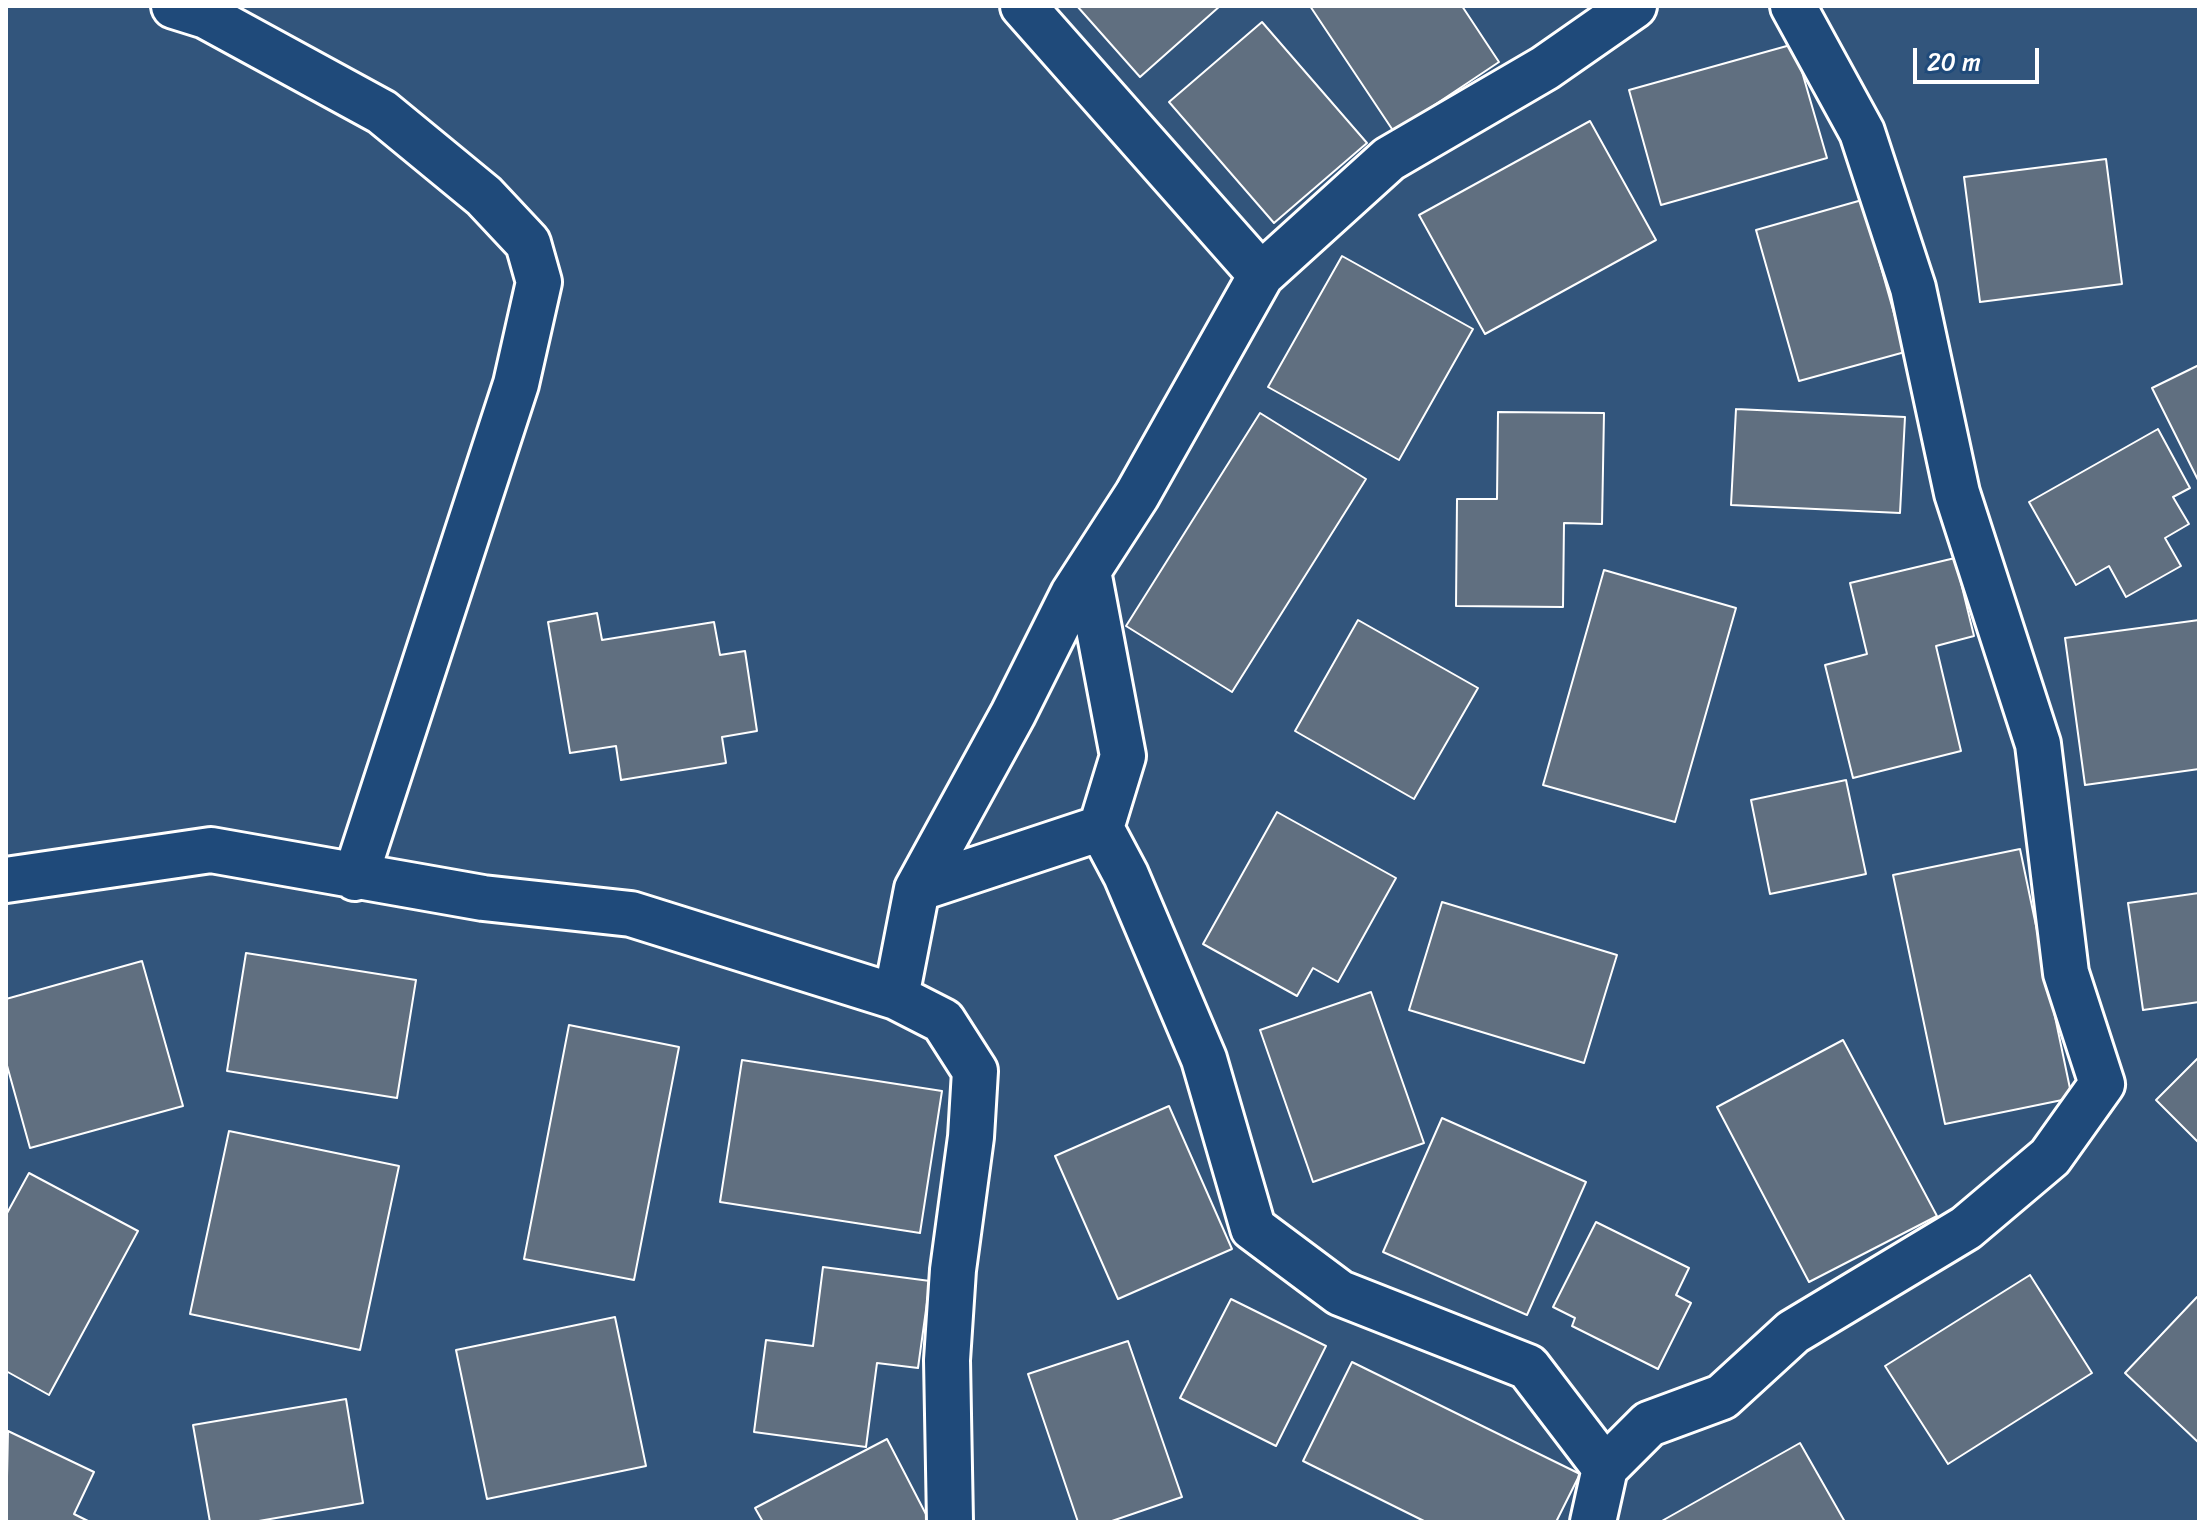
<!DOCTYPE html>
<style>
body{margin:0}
#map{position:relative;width:2205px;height:1528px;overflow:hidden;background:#32557c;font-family:Sriracha,sans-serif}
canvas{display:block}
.frame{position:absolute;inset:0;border:8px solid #fff;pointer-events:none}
.scale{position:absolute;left:1913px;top:48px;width:126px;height:36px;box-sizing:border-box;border:4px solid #fff;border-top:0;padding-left:10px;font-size:24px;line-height:28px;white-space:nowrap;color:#fff;-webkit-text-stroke:6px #1f4a7a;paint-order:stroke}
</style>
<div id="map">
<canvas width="2205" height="1528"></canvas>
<div class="frame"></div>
<div class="scale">20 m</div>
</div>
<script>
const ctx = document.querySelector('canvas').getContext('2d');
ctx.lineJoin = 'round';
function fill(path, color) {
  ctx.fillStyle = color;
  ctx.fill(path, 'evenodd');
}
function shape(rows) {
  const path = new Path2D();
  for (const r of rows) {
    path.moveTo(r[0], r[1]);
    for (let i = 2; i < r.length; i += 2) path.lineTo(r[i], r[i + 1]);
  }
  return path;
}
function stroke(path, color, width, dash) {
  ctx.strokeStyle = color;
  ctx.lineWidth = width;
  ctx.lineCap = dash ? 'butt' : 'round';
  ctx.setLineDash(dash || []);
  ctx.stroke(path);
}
const building = shape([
 [1077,6,1220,6,1140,77,1077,6],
 [1310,6,1462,6,1499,62,1394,132,1310,6],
 [1262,22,1367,143,1274,223,1169,102,1262,22],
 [1794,44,1827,158,1661,205,1629,90,1794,44],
 [1590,121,1656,240,1485,334,1419,215,1590,121],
 [2106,159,2122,284,1980,302,1964,177,2106,159],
 [1862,200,1905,352,1799,381,1756,230,1862,200],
 [1342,256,1473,329,1399,460,1268,387,1342,256],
 [2199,365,2199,482,2152,388,2199,365],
 [1736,409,1905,417,1900,513,1731,505,1736,409],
 [1498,412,1604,413,1602,524,1564,523,1563,607,1456,606,1457,499,1497,499,1498,412],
 [1260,413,1366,479,1232,692,1126,626,1260,413],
 [2158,429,2190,488,2173,497,2189,524,2165,538,2181,566,2126,597,2109,566,2076,585,2029,502,2158,429],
 [1955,558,1974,636,1936,646,1961,751,1853,778,1825,665,1867,654,1850,583,1955,558],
 [1604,570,1736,608,1675,822,1543,785,1604,570],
 [597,613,602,640,714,622,720,655,745,651,757,731,722,737,726,763,621,780,616,746,570,753,548,622,597,613],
 [1358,620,1478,688,1414,799,1295,731,1358,620],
 [2199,620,2199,769,2085,785,2065,638,2199,620],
 [1846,780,1866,874,1770,894,1751,800,1846,780],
 [1277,812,1396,878,1338,982,1313,968,1297,996,1203,944,1277,812],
 [2020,849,2072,1098,1945,1124,1893,875,2020,849],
 [2199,893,2199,1002,2143,1010,2128,903,2199,893],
 [1442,902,1617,955,1584,1063,1409,1010,1442,902],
 [246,953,416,980,397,1098,227,1071,246,953],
 [142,961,183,1106,30,1148,6,1062,6,999,142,961],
 [1371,992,1424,1143,1313,1182,1260,1030,1371,992],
 [569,1025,679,1047,634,1280,524,1259,569,1025],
 [1843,1040,1937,1216,1809,1282,1717,1107,1843,1040],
 [2199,1057,2199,1143,2156,1100,2199,1057],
 [742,1060,942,1091,920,1233,720,1202,742,1060],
 [1169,1106,1232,1249,1118,1299,1055,1156,1169,1106],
 [1442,1118,1586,1182,1527,1315,1383,1252,1442,1118],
 [229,1131,399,1166,360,1350,190,1314,229,1131],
 [29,1173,138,1231,49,1395,6,1371,6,1215,29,1173],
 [1596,1222,1689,1268,1676,1295,1691,1303,1658,1369,1572,1326,1575,1318,1553,1307,1596,1222],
 [823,1267,930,1281,918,1368,877,1363,866,1447,754,1432,766,1340,813,1346,823,1267],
 [2030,1275,2092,1373,1948,1464,1885,1366,2030,1275],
 [2197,1297,2199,1298,2199,1443,2125,1373,2197,1297],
 [1231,1299,1326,1346,1276,1446,1180,1398,1231,1299],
 [615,1317,646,1466,487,1499,456,1350,615,1317],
 [1128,1341,1182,1497,1109,1522,1078,1522,1028,1374,1128,1341],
 [1352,1362,1580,1474,1556,1522,1426,1522,1303,1461,1352,1362],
 [346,1399,363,1503,253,1522,210,1522,193,1425,346,1399],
 [8,1431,94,1472,74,1514,90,1522,6,1522,8,1431],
 [887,1439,930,1522,763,1522,755,1508,887,1439],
 [1800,1443,1845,1522,1660,1522,1800,1443]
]);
fill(building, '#606f80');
stroke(building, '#fff', 2);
const minor = shape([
 [174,6,206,16,382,112,484,196,528,243,539,282,516,384,355,878],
 [1023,6,1261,275],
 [1088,571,1123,756,1101,828,1126,875,1204,1059,1253,1228,1340,1293,1528,1367,1605,1468],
 [6,880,211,850,483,898,631,914,896,997,943,1021,975,1071,971,1137,953,1270,947,1360,950,1522],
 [917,889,1101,828],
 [896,997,917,889,1013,714,1073,594,1137,495,1261,275,1389,159,1545,68,1634,6],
 [1593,1522,1605,1468,1649,1424,1722,1397,1793,1332,1966,1228,2050,1157,2102,1084,2066,973,2038,744,1957,493,1913,288,1862,132,1793,6]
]);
stroke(minor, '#fff', 50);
stroke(minor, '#1f4a7a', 44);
</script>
